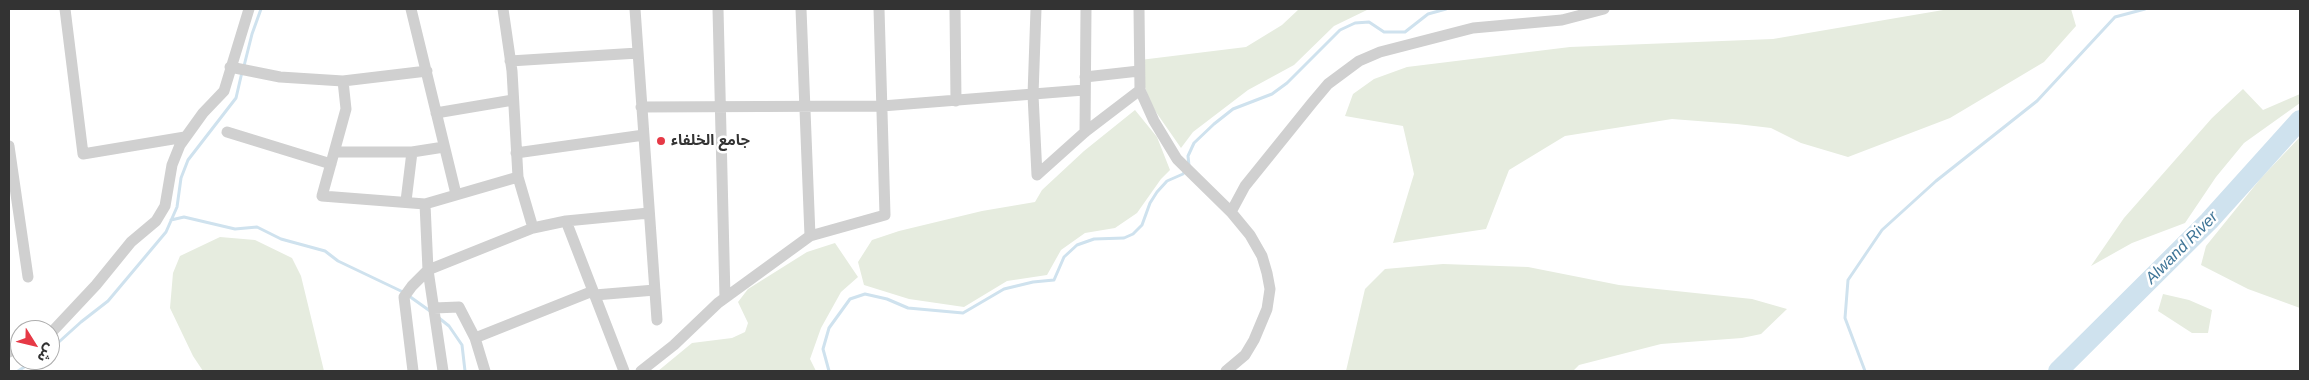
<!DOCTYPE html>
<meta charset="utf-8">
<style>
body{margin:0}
#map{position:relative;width:2309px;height:380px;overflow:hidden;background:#fff;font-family:Arial,"Noto Sans Arabic",sans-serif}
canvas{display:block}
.frame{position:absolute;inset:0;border:10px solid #333;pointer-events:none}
.north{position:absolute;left:10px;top:320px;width:50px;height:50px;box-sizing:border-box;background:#fff;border:1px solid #adadad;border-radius:50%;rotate:126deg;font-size:14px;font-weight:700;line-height:20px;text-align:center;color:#333}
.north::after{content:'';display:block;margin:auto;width:18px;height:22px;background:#e63946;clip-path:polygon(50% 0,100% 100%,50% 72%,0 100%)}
</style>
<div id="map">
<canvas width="2309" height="380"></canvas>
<div class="frame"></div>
<div class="north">ش</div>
</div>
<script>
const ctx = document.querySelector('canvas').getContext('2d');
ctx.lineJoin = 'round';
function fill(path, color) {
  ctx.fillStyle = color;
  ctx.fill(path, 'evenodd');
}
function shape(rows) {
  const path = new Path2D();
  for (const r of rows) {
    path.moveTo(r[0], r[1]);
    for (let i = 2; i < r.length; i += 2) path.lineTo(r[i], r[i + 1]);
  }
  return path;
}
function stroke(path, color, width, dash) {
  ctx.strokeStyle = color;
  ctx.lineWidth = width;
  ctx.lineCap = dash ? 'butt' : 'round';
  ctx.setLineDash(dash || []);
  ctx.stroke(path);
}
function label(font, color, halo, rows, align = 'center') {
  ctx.font = font + ' Arial,"Noto Sans Arabic",sans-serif';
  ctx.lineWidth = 5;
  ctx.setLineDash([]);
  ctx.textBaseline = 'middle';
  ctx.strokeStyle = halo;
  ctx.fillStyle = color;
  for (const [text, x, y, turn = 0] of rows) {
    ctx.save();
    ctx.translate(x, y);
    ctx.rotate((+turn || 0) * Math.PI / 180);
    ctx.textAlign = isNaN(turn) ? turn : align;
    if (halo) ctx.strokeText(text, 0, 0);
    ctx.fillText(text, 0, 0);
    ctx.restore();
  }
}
fill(shape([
 [1299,9,1369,9,1334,26,1294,65,1248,90,1193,132,1181,148,1151,105,1142,78,1140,60,1246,47,1282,25],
 [1949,9,2071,9,2076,26,2044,62,1950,118,1848,157,1801,143,1771,128,1737,124,1672,119,1565,136,1509,170,1486,229,1393,243,1414,174,1403,126,1345,116,1353,94,1374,79,1407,67,1570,47,1773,39],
 [2243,89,2263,110,2300,94,2300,103,2244,143,2216,177,2185,223,2132,243,2091,266,2124,218,2212,118],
 [1135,110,1157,137,1170,170,1161,179,1137,213,1115,228,1085,233,1061,250,1047,275,1007,281,964,307,909,299,864,285,858,262,872,240,899,231,982,211,1035,202,1042,190,1084,151],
 [2300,137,2300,308,2248,289,2201,265,2206,246,2261,178],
 [220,237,255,240,292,258,301,276,324,371,203,371,193,356,170,308,173,273,180,256],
 [835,243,858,277,841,292,821,328,810,359,816,371,658,371,692,343,732,338,745,332,748,323,738,302,748,289,807,252],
 [1443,264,1528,267,1619,285,1752,299,1787,309,1761,334,1742,338,1661,344,1579,365,1573,371,1346,371,1365,289,1385,269],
 [2163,294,2189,300,2212,310,2208,333,2192,333,2158,311]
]), '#e6ecdf');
stroke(shape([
 [244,66,252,34,261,9],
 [1189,166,1188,156,1194,143,1214,124,1233,109,1272,94,1287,83,1340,30,1355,23,1369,22,1384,32,1405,32,1428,14,1446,9],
 [171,220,184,217,235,229,257,227,281,239,325,251,338,261,403,292],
 [409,296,430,311],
 [439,318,449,326,462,345,465,371],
 [50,350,81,322,108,301,166,232,177,207,181,178,188,160,236,98,242,72],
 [18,371,35,360],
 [829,371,823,349,829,328,850,299,865,294,887,299,908,308,963,313,1004,289,1033,282,1054,280,1064,257,1077,245,1094,239,1124,238,1133,234,1142,225,1150,203,1157,192,1167,181,1183,174,1185,171],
 [1865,371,1845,318,1848,280,1882,230,1936,181,2037,101,2115,17,2145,9]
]), '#cfe2ee', 3);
stroke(shape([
 [2058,371,2209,221,2300,120]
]), '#cfe2ee', 20);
stroke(shape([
 [65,9,83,154,185,137],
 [411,9,456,194],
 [503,9,512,71,518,177,533,228],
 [635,9,657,320],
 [718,9,725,298],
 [955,9,956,101],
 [1036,9,1033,95,1037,175],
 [1139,9,1140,90,1154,121,1177,159,1231,212,1250,235,1262,256,1267,273,1270,289,1267,309,1254,340,1245,355,1226,371],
 [510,61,638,53],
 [230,67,280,77,343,81,427,71],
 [1085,77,1139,71],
 [343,81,346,109,322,196,425,204,518,177],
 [641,107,882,106,1084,90],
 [436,113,513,100],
 [227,132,331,164],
 [1085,132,1086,9],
 [9,146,28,277],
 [335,152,412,152,444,147],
 [516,153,644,135],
 [1037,175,1085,132,1140,90],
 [406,201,412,152],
 [1231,212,1245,186,1312,103,1328,84,1359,61,1380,52,1473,28,1562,20,1604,9],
 [566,221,624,371],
 [810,236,885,215,879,9],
 [595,295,655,290],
 [434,308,459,307,475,338,485,371],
 [50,334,96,285,131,242,156,221,165,206,172,165,180,145,203,113,224,91,249,9],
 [475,338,593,291],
 [9,352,20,347],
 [413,371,404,297,412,286,428,270,425,204],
 [443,371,428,270,533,228,566,221,649,213],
 [641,371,674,345,718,303,810,236,801,9]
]), '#d0d0d0', 11);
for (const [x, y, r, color] of [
 [661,141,5,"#e63946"]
]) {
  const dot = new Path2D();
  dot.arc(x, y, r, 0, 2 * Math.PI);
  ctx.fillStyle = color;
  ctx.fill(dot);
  stroke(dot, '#fff', 2);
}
label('bold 15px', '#333', '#fff', [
 ["جامع الخلفاء",671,141]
], 'left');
label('italic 16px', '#3f7597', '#fff', [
 ["Alwand River",2182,248,-45]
]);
</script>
